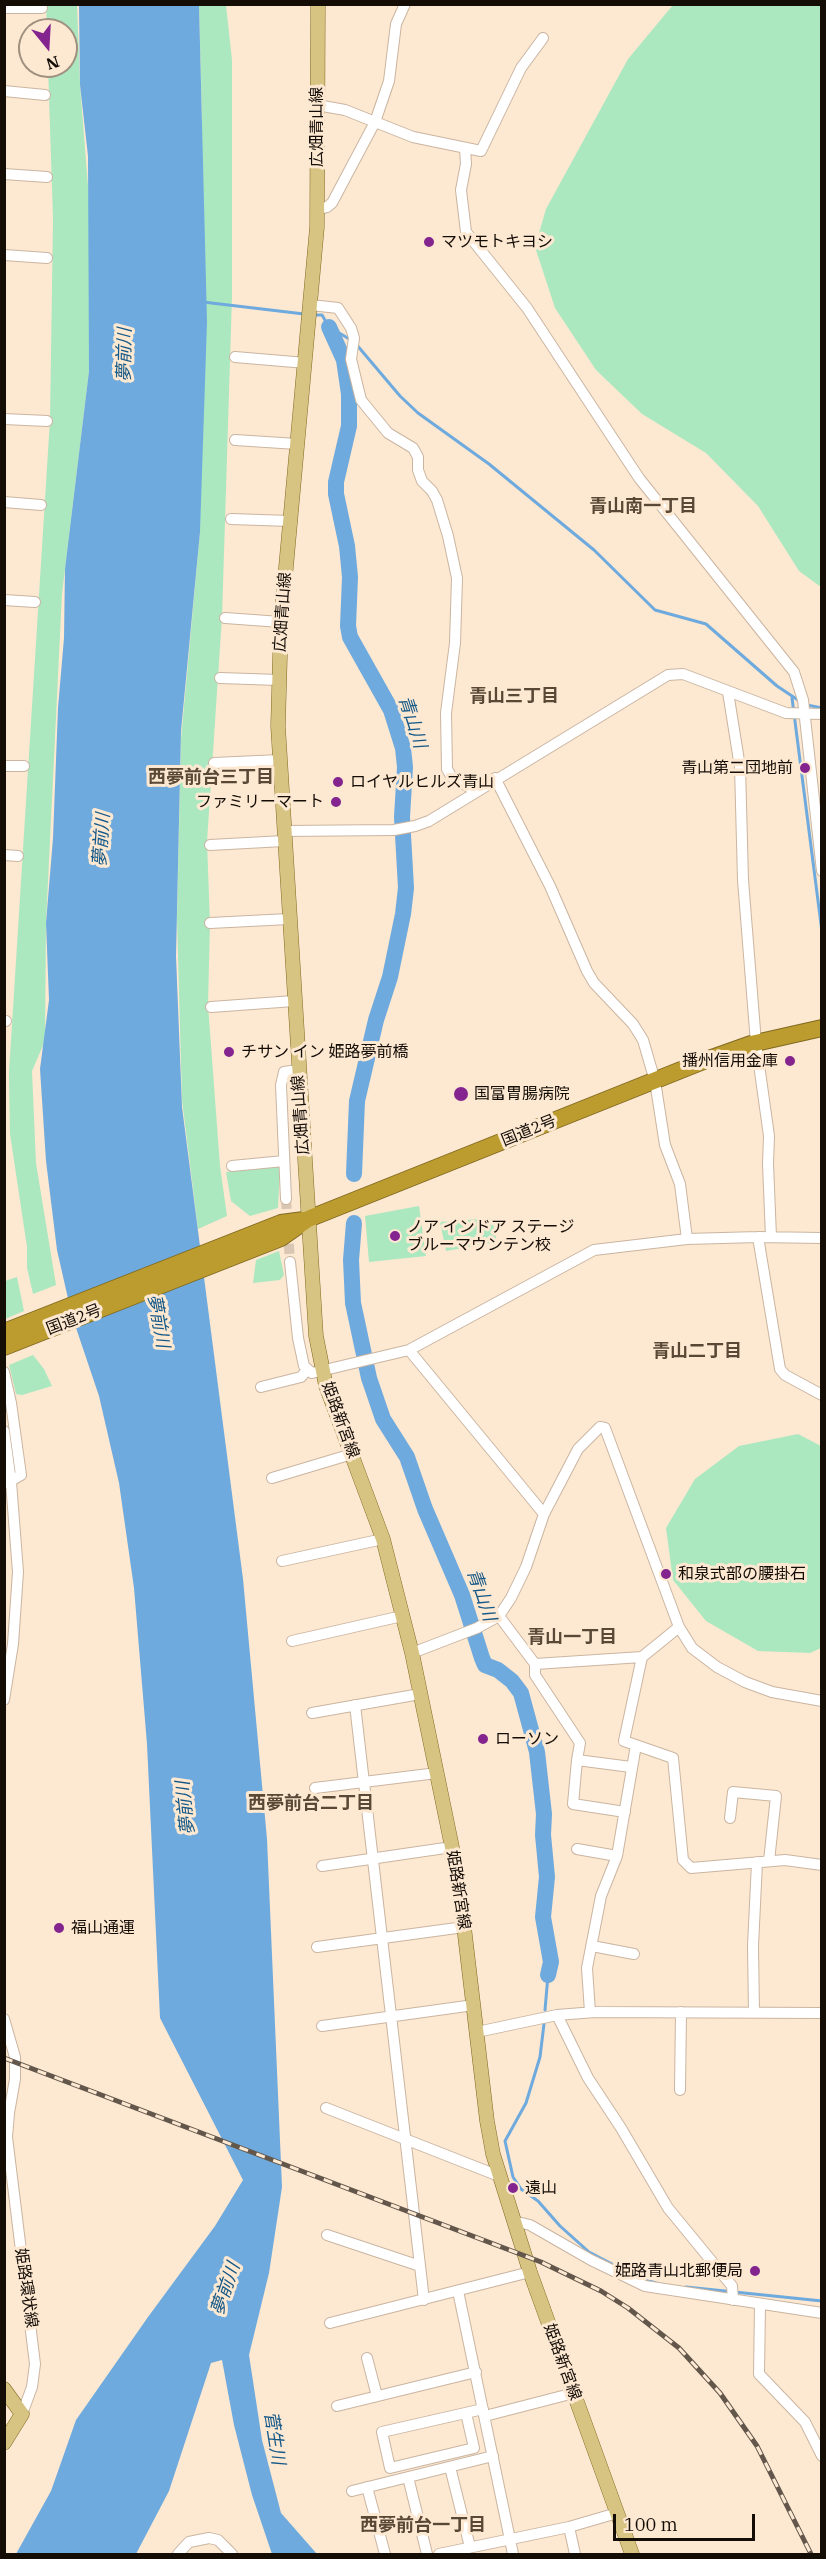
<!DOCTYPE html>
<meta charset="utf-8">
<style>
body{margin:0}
#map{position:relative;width:826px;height:2559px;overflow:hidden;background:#fde8d2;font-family:"IBM Plex Serif",serif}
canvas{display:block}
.frame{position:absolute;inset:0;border:6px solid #140d06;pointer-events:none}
.north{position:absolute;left:18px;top:18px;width:60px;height:60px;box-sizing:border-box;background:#fde8d2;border:2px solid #a09080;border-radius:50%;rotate:162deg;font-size:16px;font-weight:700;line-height:24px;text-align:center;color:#140d06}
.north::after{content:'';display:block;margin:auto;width:21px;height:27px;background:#84258f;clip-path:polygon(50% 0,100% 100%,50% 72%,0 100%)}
.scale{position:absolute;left:613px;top:2514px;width:142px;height:27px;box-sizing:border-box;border:3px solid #140d06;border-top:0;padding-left:8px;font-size:18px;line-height:21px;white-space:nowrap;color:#140d06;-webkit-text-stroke:4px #fde8d2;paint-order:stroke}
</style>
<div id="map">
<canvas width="826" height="2559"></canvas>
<div class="frame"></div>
<div class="north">N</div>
<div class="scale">100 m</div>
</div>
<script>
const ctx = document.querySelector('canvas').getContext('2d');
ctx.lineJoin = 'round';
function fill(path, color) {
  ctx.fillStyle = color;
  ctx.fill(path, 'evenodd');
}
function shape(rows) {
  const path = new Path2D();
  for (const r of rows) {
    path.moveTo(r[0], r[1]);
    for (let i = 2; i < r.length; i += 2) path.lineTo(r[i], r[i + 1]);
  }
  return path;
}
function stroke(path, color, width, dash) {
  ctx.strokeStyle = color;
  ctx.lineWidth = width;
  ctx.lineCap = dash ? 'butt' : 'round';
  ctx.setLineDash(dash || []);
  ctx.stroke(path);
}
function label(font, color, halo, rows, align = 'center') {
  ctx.font = font + ' "IBM Plex Serif","Noto Sans JP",serif';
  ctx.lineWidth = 6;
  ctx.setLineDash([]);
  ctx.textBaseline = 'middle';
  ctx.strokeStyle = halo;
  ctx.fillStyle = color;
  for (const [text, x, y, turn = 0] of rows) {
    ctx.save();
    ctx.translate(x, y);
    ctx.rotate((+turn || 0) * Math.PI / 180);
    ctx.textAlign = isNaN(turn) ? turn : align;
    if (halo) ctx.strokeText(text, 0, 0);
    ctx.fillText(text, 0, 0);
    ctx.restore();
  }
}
fill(shape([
 [77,4,80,85,89,199,89,371,62,594,46,923,45,1041,32,1071,36,1163,56,1285,33,1294,27,1268,27,1247,10,1134,9,1072,50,420,53,219,48,66,66,66,66,30,47,30,46,5],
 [199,5,226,5,232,60,232,297,222,617,207,842,210,923,208,1005,220,1166,227,1216,198,1229,182,1100,177,919,181,739,200,532,202,120],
 [673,5,821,5,821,587,799,571,758,506,706,453,642,414,596,370,555,308,535,247,546,209,628,59],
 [280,1166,278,1208,250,1216,231,1201,226,1172],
 [419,1206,426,1256,369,1262,365,1216],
 [492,1218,497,1242,446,1251,440,1222],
 [279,1251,284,1275,280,1280,253,1283,256,1260],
 [17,1277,24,1311,5,1319,5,1281],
 [33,1355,44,1369,52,1386,22,1395,16,1394,9,1365],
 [798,1434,821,1446,821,1648,810,1653,758,1651,706,1621,673,1580,666,1528,695,1479,739,1446]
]), '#abe8c0');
fill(shape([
 [79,5,199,5,207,322,200,532,181,731,176,956,182,1107,243,1579,267,1839,282,2187,269,2273,249,2355,262,2440,281,2513,317,2554,272,2554,252,2495,234,2425,222,2360,211,2363,169,2491,136,2554,16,2554,51,2491,76,2420,148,2317,215,2226,243,2180,160,2018,147,1744,134,1588,119,1483,99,1396,72,1316,57,1250,46,1161,40,1069,49,1000,46,923,53,838,58,708,64,638,65,569,89,371,88,156,80,85]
]), '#6eaadd');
stroke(shape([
 [203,302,304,314],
 [314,315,322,315,329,327,351,340],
 [356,344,400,396,418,413,489,464,594,550,655,610,706,624,777,686,801,702],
 [792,698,822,932],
 [807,705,822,708],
 [545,2010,548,1975],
 [544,2024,540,2057,526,2103,505,2141,513,2177,521,2189,538,2201,560,2226,589,2252,612,2264],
 [642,2279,656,2283],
 [686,2287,822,2301]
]), '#6eaadd', 3);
stroke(shape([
 [329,327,344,360,349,394,349,426,336,482,336,494,347,546,350,577,348,626,350,637,391,710,403,748,405,767,402,817,406,888,403,914,390,977,376,1020,357,1101,354,1174],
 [354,1223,351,1260,353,1303,369,1378,383,1419,407,1457,425,1509,462,1595,482,1658,485,1665,498,1670,512,1681,521,1693,537,1752,544,1814,543,1835,547,1877,543,1917,551,1962,548,1975]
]), '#6eaadd', 16);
stroke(shape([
 [286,1199,290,1262]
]), '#dac7b3', 10, [10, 5]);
const minor = shape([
 [4,8,42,8],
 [4,91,45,95],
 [317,105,345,110,413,137,481,151,521,68,543,38],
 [465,149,466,164,461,190,466,232,527,308,639,478,794,672,803,700,822,871],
 [4,174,47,177],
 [317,209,327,207,332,203,375,122,389,81,396,24,405,4],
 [4,255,47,258],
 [311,305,338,308,351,328,354,338,351,359,361,400,388,433,413,448,418,457,418,470,422,481,432,491,437,500,448,536,457,578,455,643,446,713,447,769,451,776,475,791],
 [235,357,306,363],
 [4,419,47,421],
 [235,440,297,444],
 [4,502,41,505],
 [231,519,290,521],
 [4,600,35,602],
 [225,618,281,622],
 [220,678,279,680],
 [728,692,740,767,743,880,756,1043,769,1136,768,1164,771,1237],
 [214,763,280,760],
 [4,766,24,766],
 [495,778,550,886,587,971,594,983,633,1024,643,1040,655,1081,665,1145,680,1184,687,1239],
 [284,831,394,830,415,826,429,821,668,675,683,674,786,713,822,714],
 [210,845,284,841],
 [4,855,18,856],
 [210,923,289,919],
 [211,1007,294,1001],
 [4,1021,6,1021],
 [232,1166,284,1161],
 [286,1199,281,1085,284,1072,298,1070],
 [758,1237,780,1369,785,1375,822,1395],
 [290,1262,298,1338,304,1366,312,1373,409,1350,594,1250,687,1239,758,1237,822,1238],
 [409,1350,544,1514],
 [4,1372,11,1403,21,1475,7,1483],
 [261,1387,301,1377,307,1370],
 [4,1431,11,1482,18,1572,13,1644,4,1700],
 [272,1478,352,1454],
 [282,1561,383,1539],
 [499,1616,535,1664,642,1657,679,1627],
 [292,1641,402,1616],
 [412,1653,477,1628,499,1616,511,1598,526,1567,544,1514,578,1449,600,1427,605,1428,679,1627,692,1648,717,1667,745,1682,772,1692,822,1701],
 [642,1657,624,1741,673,1758,683,1860,691,1868,785,1860,822,1865],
 [535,1664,535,1675,580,1743,577,1760],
 [355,1705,424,2300],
 [312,1713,420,1694],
 [315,1788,437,1773],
 [625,1812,573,1804,577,1760,631,1767],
 [730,1818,733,1792,776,1796,769,1861],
 [577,1849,617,1856],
 [322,1866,452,1847],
 [592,1946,634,1954],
 [317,1947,464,1927],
 [590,2012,587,1968,601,1896,617,1856,636,1745],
 [754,2012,753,1946,757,1862],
 [557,2015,588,2078,621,2128,668,2208,732,2286,733,2300],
 [4,2019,15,2057,15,2079,9,2113,7,2137,35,2364,32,2387,22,2414],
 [322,2026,474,2005],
 [477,2032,557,2015,595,2012,822,2013],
 [680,2090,681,2012],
 [326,2108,499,2176],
 [513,2221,530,2225,591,2260,645,2286,822,2313],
 [327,2235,420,2266],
 [458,2291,513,2554],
 [760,2305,759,2374,805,2422,822,2456],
 [330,2323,530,2272],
 [367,2358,377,2396],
 [337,2406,476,2372],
 [466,2413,474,2448,390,2468,382,2432,483,2409],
 [485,2416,574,2393],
 [450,2467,470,2547],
 [408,2477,427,2554],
 [367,2487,385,2554],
 [352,2491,493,2456],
 [569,2527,575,2554],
 [178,2554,189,2542,209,2538,218,2540,232,2554],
 [439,2554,569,2527,617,2513]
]);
const major = shape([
 [318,4,317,227,281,622,278,726,316,1336,326,1386,383,1539,412,1653,452,1847,464,1927,487,2121,493,2154,530,2272,632,2554],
 [4,2389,22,2414,4,2443]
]);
const highway = shape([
 [4,1332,281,1223,304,1220],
 [4,1347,281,1238,308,1219,706,1060,751,1044,822,1028]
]);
stroke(minor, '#cab5a1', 12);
stroke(major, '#816a21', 15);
stroke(highway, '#816a21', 18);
stroke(minor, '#fff', 10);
stroke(major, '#d7c482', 14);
stroke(highway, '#bc9c2f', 16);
const rail = shape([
 [4,2058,541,2262,601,2291,628,2308,679,2348,720,2393,757,2446,811,2554]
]);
stroke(rail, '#63574b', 5);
stroke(rail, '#fde8d2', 3, [9]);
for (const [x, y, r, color] of [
 [429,242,6,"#84258f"],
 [805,768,6,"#84258f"],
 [338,782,6,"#84258f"],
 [336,802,6,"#84258f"],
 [229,1052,6,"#84258f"],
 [790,1061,6,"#84258f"],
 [461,1094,8,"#84258f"],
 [395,1236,6,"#84258f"],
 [666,1574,6,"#84258f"],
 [483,1739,6,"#84258f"],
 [59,1928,6,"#84258f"],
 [513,2188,6,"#84258f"],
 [755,2271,6,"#84258f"]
]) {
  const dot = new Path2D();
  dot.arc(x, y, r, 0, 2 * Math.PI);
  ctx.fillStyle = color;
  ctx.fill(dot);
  stroke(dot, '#fde8d2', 2);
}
label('16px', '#140d06', '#fde8d2', [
 ["広畑青山線",317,127,-90],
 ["広畑青山線",283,612,-86],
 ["広畑青山線",301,1115,-94],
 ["国道2号",529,1131,-22],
 ["国道2号",74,1320,-21],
 ["姫路新宮線",340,1420,70],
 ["姫路新宮線",458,1890,81],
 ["姫路環状線",26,2288,82],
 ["姫路新宮線",562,2362,70]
]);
label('16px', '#140d06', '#fde8d2', [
 ["マツモトキヨシ",441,242],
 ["青山第二団地前",793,768,"right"],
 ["ロイヤルヒルズ青山",350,782],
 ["ファミリーマート",324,802,"right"],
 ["チサン イン 姫路夢前橋",241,1052],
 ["播州信用金庫",778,1061,"right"],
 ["国富胃腸病院",474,1094],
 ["ノア インドア ステージ",407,1227],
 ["ブルーマウンテン校",407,1245],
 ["和泉式部の腰掛石",678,1574],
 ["ローソン",495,1739],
 ["福山通運",71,1928],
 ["遠山",525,2188],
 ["姫路青山北郵便局",743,2271,"right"]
], 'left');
label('italic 18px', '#155988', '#fde8d2', [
 ["夢前川",125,355,-89],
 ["青山川",412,722,72],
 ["夢前川",102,840,-86],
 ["夢前川",158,1321,80],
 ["青山川",481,1595,71],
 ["夢前川",186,1808,-96],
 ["夢前川",226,2289,-71],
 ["菅生川",274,2438,81]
]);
label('bold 18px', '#5a4836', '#fde8d2', [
 ["青山南一丁目",643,507],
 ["青山三丁目",514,697],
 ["西夢前台三丁目",211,778],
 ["青山二丁目",697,1352],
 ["青山一丁目",572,1638],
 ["西夢前台二丁目",311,1804],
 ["西夢前台一丁目",423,2526]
]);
</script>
